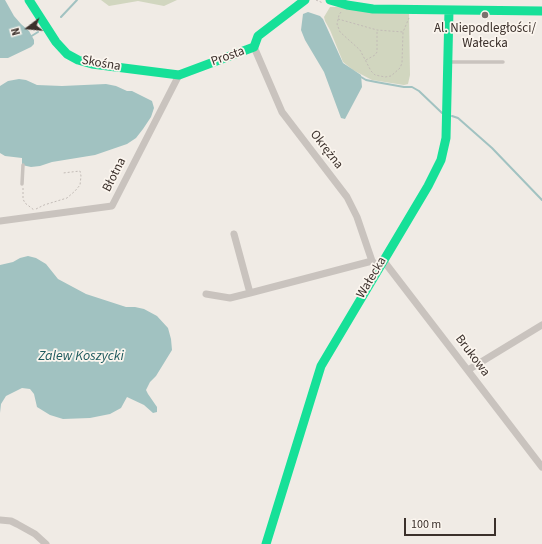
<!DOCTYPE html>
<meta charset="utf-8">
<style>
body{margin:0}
#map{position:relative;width:542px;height:544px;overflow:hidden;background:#f0ebe5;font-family:"Source Sans 3",sans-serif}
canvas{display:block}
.north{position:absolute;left:8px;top:8px;width:40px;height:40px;-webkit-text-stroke:3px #fbf5ee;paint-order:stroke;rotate:254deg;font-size:11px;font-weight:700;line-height:16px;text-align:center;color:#3b302b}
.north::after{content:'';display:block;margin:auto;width:14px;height:18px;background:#3b302b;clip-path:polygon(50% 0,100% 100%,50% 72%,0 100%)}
.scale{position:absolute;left:404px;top:518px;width:92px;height:18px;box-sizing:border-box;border:2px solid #3b302b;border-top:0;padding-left:5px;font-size:12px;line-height:14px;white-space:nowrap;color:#3b302b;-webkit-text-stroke:3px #fbf5ee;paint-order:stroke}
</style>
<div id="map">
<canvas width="542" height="544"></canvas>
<div class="north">N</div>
<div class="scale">100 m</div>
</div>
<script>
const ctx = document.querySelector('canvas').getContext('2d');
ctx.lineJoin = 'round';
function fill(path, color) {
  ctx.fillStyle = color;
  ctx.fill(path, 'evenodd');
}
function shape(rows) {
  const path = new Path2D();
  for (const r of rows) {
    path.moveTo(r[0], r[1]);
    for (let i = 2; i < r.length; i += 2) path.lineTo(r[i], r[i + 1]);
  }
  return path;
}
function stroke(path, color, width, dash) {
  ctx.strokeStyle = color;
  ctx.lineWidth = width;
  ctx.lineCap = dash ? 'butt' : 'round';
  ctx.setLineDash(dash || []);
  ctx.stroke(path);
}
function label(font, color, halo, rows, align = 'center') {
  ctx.font = font + ' "Source Sans 3",sans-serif';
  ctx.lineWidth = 3.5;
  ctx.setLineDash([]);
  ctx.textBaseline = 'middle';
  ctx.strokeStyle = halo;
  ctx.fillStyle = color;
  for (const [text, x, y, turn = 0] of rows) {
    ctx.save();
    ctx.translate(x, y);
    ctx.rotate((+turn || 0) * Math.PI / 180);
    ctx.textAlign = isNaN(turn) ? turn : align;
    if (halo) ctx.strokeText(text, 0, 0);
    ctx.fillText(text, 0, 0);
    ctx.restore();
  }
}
fill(shape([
 [101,0,177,0,164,6,138,1,109,6],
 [330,7,337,7,409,14,410,75,408,84,404,85,372,80,353,70,343,62,330,30,325,21,324,17]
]), '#d1d6bf');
fill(shape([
 [0,0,5,0,14,16,21,24,29,31,34,40,34,44,31,47,8,58,0,58],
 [308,12,320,16,323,19,343,63,361,75,362,87,345,119,341,118,324,72,305,40,301,30,303,14],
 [19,79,26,80,37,85,62,86,106,84,116,86,127,91,132,91,152,101,154,108,151,117,143,129,136,138,127,144,95,155,52,162,40,166,31,167,22,165,22,158,5,156,0,153,0,86,8,81],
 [28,256,36,258,46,264,58,279,86,294,126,307,135,307,144,309,157,316,168,328,171,339,172,350,156,376,150,382,146,390,148,394,157,407,157,412,153,413,144,405,127,397,121,408,110,414,90,418,63,419,50,415,37,407,34,394,30,389,22,388,6,396,1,404,0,413,0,265,13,262,20,258]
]), '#a1c2c1');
stroke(shape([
 [61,17,77,0],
 [30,37,38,32],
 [361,77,366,80,376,82,404,87,412,87,419,91,442,113],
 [452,116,458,118,492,148,542,200]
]), '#a1c2c1', 2);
stroke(shape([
 [316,0,323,3],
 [341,12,339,15,337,24,340,32,360,50,371,71,375,75,385,77,391,76,400,68,402,63,403,32,409,18],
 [338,19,377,30,403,32],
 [366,60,375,55,377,52,377,31],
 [23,188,23,199,25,203,34,210],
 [36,209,44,205,67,198,75,191,80,185,81,176,80,171,63,173]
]), '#c2bbb6', 1, [2, 2]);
stroke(shape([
 [449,62,503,62],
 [22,184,23,165]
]), '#c9c3be', 3.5);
stroke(shape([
 [254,47,282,112,347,197,357,217,372,261,379,268],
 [0,221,112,206,179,75],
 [234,234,250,293,372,261],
 [383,260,542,467],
 [206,294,230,298,250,293],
 [468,370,542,325],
 [0,520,11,521,17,524,35,534,46,544]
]), '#c9c3be', 7);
stroke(shape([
 [29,0,56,42,67,54,78,60,92,64,179,75,254,47,258,36,305,0],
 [330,0,347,5,373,9,542,11],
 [266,544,321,366,428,186,441,160,446,138,449,10]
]), '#16e098', 9);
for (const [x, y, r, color] of [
 [485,15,4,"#7a716c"]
]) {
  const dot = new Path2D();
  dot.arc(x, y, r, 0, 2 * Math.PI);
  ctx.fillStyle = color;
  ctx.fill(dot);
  stroke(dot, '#fbf5ee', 1.5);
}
label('13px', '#3b302b', '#fbf5ee', [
 ["Al. Niepodległości/",485,29],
 ["Wałecka",485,44]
]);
label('13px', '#3b302b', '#fbf5ee', [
 ["Prosta",228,57,-20],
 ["Skośna",101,64,10],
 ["Okrężna",326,150,52],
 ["Błotna",115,175,-63],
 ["Wałecka",372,278,-59],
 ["Brukowa",472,356,53]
]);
label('italic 14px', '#1f5a5e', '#fbf5ee', [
 ["Zalew Koszycki",81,357]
]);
</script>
